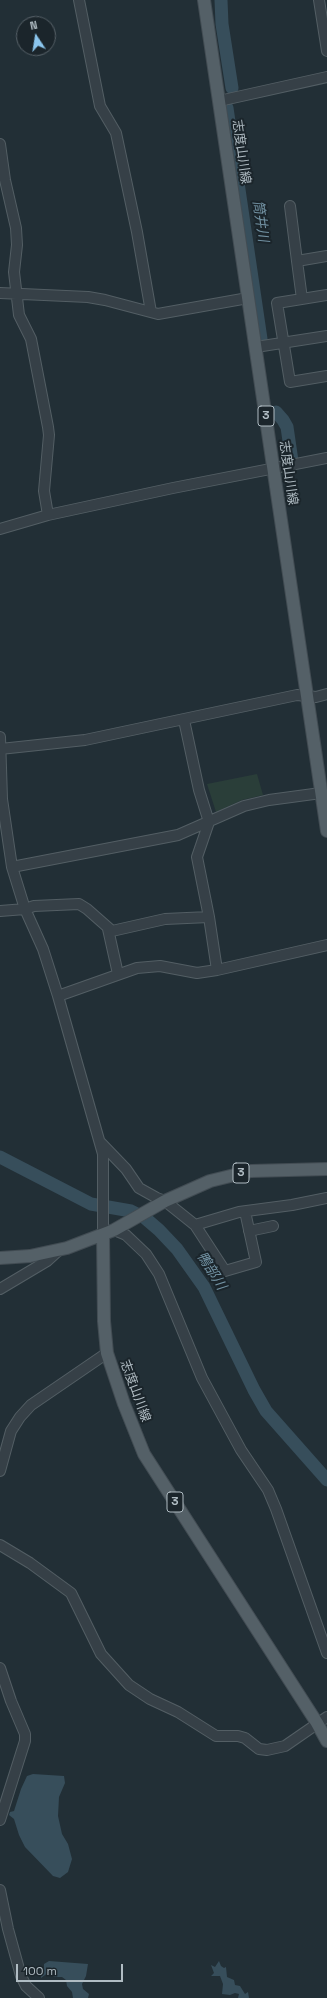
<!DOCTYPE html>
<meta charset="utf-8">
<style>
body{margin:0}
#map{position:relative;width:327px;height:1998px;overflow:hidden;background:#222f36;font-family:"Space Grotesk",sans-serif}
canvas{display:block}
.north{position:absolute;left:16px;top:16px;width:40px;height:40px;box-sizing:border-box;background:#1b252b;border:1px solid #576168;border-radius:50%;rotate:348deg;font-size:11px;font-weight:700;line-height:16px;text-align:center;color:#b0bcc3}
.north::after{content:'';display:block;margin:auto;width:14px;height:18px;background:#8bc6ee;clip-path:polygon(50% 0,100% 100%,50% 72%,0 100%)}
.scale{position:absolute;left:16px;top:1964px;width:107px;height:18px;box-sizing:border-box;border:2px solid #b0bcc3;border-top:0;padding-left:5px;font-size:12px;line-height:14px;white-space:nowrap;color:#b0bcc3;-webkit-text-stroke:3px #1b252b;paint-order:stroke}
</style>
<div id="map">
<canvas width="327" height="1998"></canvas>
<div class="north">N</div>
<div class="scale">100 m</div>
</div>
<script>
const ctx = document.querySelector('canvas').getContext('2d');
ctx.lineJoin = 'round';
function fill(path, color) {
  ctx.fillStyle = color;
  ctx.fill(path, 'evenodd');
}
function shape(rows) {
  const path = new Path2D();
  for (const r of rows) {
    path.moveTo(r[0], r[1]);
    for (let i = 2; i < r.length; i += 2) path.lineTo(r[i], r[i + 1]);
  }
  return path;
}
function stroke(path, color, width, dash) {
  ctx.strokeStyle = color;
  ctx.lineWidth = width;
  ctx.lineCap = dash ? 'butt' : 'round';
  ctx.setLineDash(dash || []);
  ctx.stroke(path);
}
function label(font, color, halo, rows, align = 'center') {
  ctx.font = font + ' "Space Grotesk","Noto Sans JP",sans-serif';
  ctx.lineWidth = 4;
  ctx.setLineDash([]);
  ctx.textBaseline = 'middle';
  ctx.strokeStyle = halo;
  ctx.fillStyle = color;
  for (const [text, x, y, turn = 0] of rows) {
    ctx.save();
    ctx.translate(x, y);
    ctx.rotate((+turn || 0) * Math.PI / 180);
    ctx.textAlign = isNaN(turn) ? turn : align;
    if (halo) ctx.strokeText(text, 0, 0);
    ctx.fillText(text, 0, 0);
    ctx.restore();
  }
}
fill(shape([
 [257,774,263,795,242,800,216,812,207,784]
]), '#2a3e39');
fill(shape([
 [33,1774,64,1776,65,1783,59,1797,58,1816,62,1834,68,1844,72,1859,68,1872,60,1878,53,1876,25,1847,19,1835,14,1819,9,1815,10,1812,14,1811,21,1789,27,1776],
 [49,1961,88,1964,86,1976,82,1984,83,1989,89,1994,88,1998,73,1998,72,1992,67,1986,66,1980,62,1977,54,1977,49,1972,41,1978,41,1969,44,1968,44,1964],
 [219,1961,221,1966,224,1968,226,1967,227,1977,234,1980,235,1985,240,1986,245,1994,248,1992,249,1998,252,1998,238,1998,239,1994,235,1993,230,1995,222,1994,223,1984,220,1976,211,1976,214,1973,211,1965,215,1967]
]), '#374e5b');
stroke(shape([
 [221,0,222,24,232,88],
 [227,108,261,339],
 [276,412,283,420,287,427,292,461],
 [0,1157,91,1204,131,1211,145,1218,159,1230,177,1249,204,1287,254,1390,266,1411,327,1480]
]), '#374e5b', 13);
const minor = shape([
 [79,0,100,106,116,133,137,232,151,312],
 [319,0,327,51],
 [219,101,327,77],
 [0,144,5,180,16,228,17,245,14,272,19,315,31,339,48,427,49,435,44,491,48,515],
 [290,206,297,261],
 [0,293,88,297,105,300,158,314,248,298],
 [327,295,277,303,290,382,327,376],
 [302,299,297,261,327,256],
 [256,347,327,336],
 [0,529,48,515,173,488,327,458],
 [184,720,199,790,209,822,197,857,209,917,217,970],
 [0,737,2,799,12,867,25,909,43,949,58,996,103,1154,103,1235],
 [0,749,85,740,297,695,316,697,327,694],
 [12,867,178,835,244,806,269,800,321,793],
 [0,911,25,909,34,906,79,904,87,909,112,931,165,919,209,917],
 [108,929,118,974],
 [58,996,137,968,160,966,197,973,217,970,327,945],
 [101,1143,126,1169,139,1188,157,1198,165,1201,195,1225,239,1212,292,1205,327,1198],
 [195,1225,225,1271,256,1262,246,1216],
 [114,1230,126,1235,146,1254,159,1274,202,1378,241,1450,268,1490,276,1509,327,1653],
 [249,1231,273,1226],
 [0,1289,47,1261,58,1251],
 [0,1471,11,1431,20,1417,31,1405,107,1353],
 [0,1545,30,1563,71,1593,101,1654,129,1685,150,1699,178,1712,216,1736,238,1736,245,1738,259,1749,267,1750,285,1746,327,1717],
 [0,1668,11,1701,25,1734,25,1741,0,1820],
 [0,1890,8,1929,21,1976,26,1986,39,1998]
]);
const major = shape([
 [204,0,327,831],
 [103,1235,104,1321,107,1353,124,1404,144,1454,317,1723,327,1741],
 [0,1258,30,1256,67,1248,114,1230,165,1201,210,1181,251,1171,327,1169]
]);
stroke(minor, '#535e64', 12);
stroke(major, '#424c53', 14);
stroke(minor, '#364047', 10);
stroke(major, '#546067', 12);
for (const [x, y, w] of [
 [266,416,16],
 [241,1173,16],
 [175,1502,16]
]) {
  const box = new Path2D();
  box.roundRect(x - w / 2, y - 10, w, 20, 3);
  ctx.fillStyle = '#1b252b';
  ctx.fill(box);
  stroke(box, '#b0bcc3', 1);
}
label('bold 12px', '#b0bcc3', null, [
 ["3",266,416],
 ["3",241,1173],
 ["3",175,1502]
]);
label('13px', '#b0bcc3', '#1b252b', [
 ["志度山川線",241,152,82],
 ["志度山川線",288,473,82],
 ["志度山川線",135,1391,70]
]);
label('italic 14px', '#7393a4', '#1b252b', [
 ["筒井川",260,221,82],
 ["鴨部川",211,1271,58]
]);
</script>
